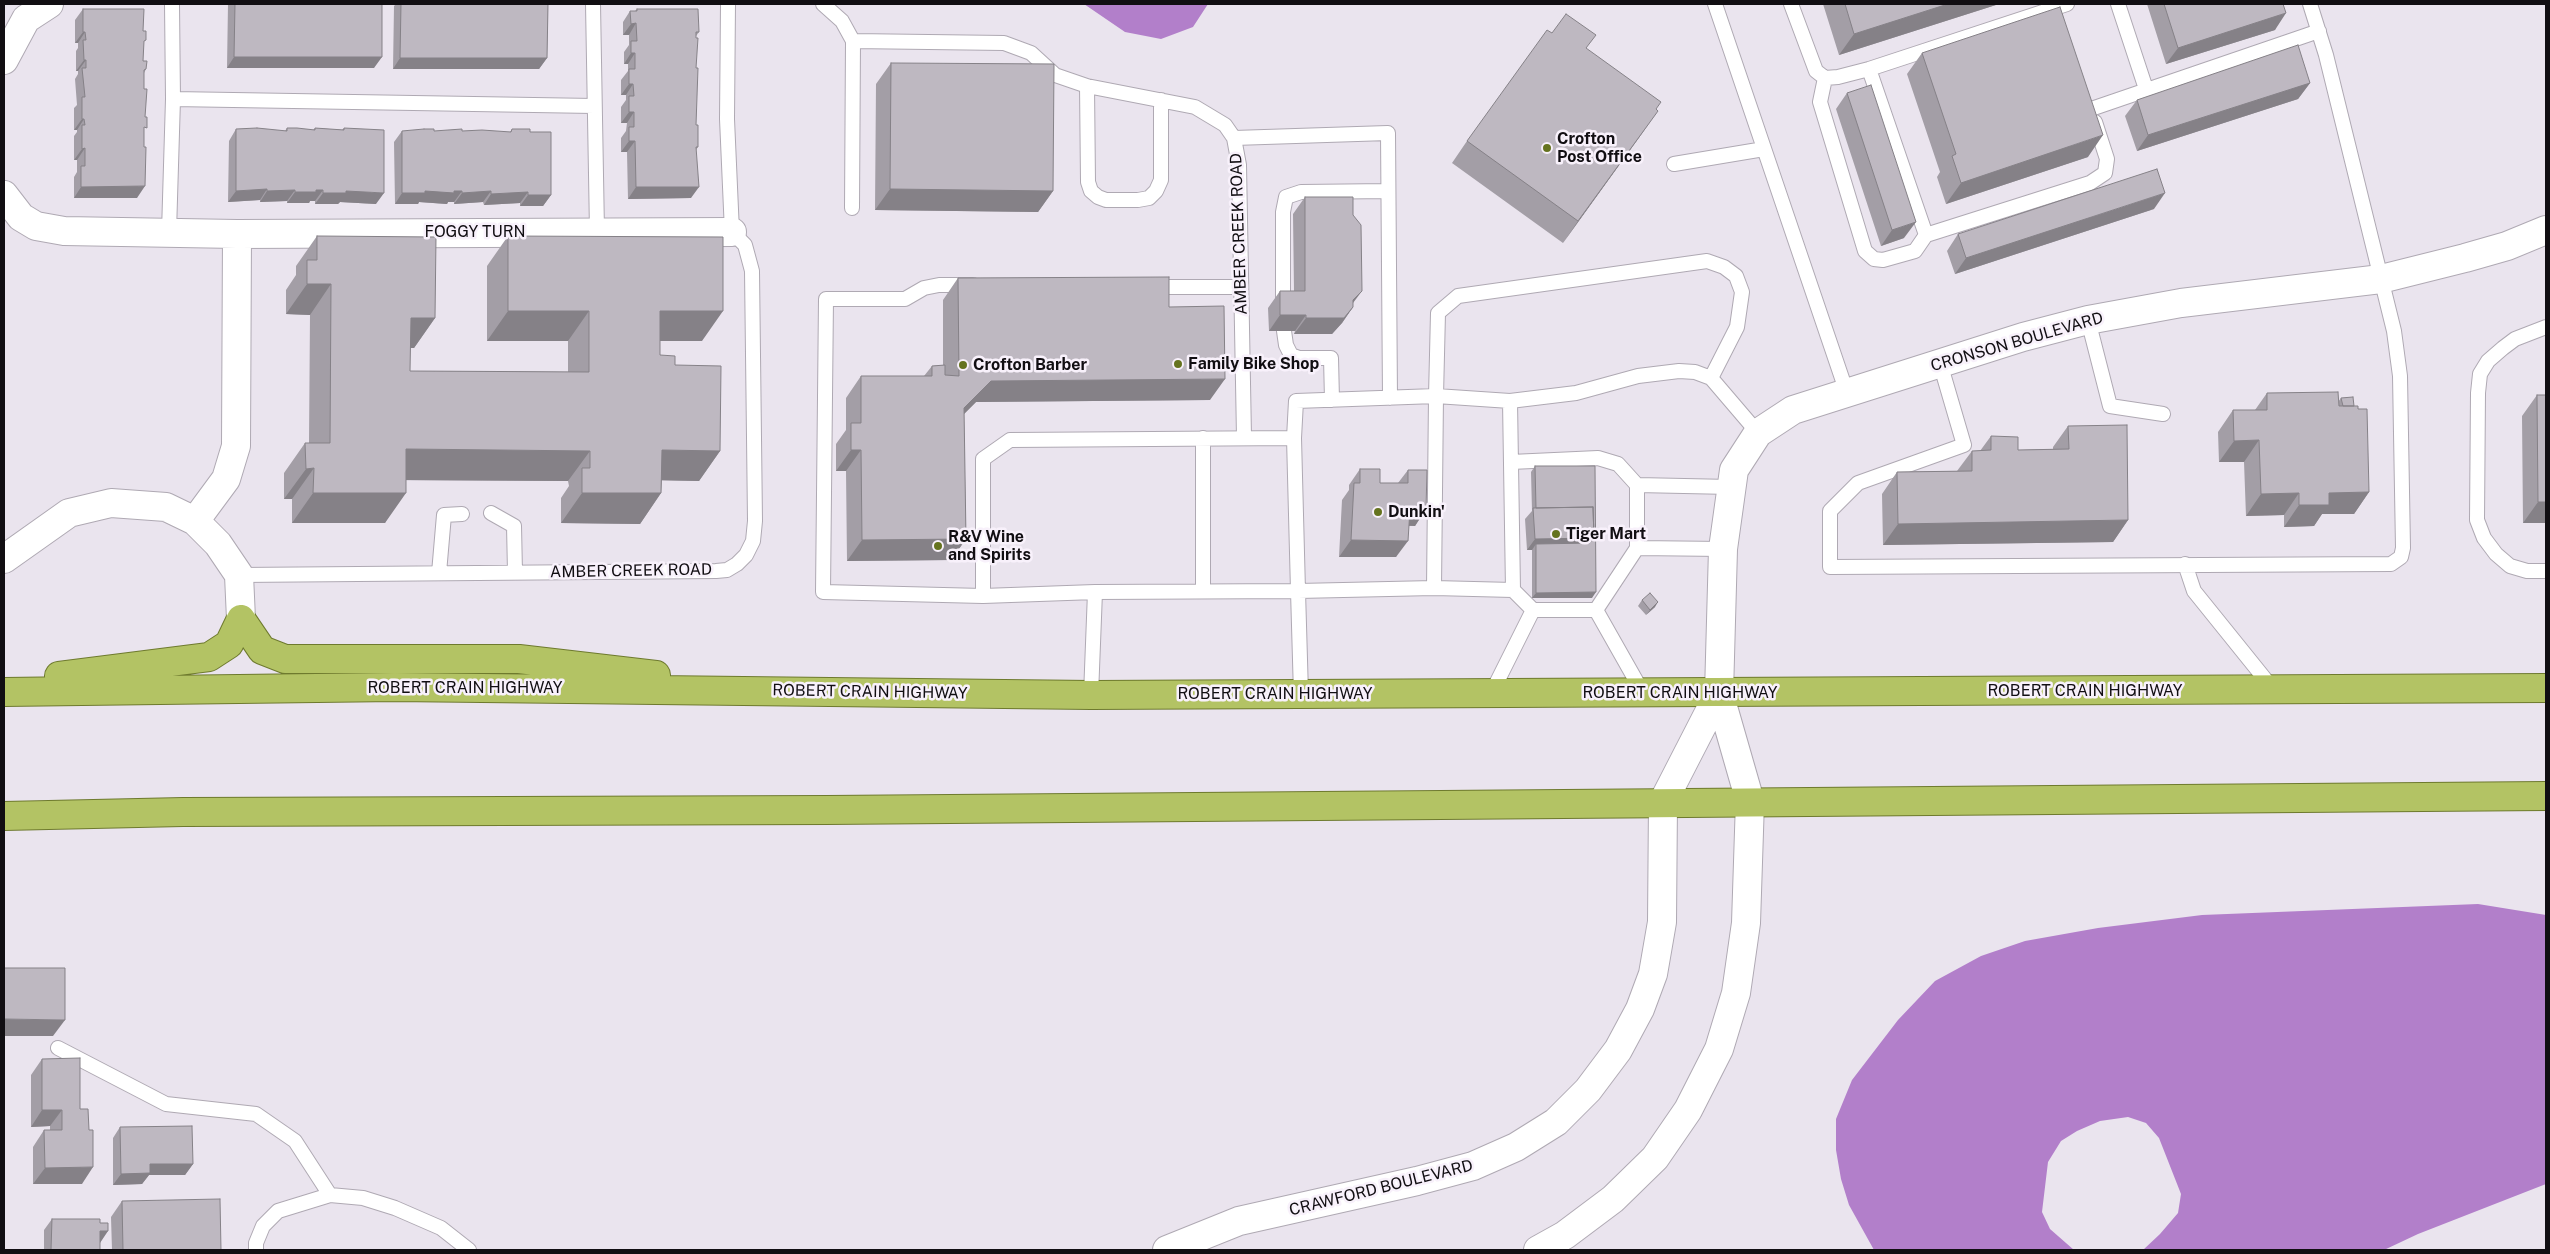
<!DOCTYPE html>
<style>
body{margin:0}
#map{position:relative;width:2550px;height:1254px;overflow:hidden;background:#eae4ee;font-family:"Public Sans",sans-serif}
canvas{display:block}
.frame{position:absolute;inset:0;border:5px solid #110e12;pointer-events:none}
</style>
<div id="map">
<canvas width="2550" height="1254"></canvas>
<div class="frame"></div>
</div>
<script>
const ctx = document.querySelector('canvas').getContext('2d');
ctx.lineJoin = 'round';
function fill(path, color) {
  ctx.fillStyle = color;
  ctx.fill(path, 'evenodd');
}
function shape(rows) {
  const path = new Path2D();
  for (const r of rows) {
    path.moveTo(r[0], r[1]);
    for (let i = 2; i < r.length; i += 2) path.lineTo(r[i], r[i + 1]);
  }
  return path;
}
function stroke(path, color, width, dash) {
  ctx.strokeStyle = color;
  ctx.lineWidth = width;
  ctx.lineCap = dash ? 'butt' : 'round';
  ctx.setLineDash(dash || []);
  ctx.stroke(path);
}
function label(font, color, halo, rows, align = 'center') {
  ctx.font = font + ' "Public Sans",sans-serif';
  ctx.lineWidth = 5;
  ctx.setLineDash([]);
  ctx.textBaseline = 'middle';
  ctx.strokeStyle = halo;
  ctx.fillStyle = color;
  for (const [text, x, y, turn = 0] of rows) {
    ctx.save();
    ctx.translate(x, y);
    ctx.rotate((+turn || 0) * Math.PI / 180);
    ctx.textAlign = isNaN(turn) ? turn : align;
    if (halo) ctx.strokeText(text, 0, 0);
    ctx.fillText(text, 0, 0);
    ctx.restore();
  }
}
fill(shape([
 [1084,4,1208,4,1193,27,1161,39,1125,32],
 [2478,904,2546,915,2546,1184,2418,1234,2384,1250,2143,1250,2160,1234,2178,1213,2181,1194,2159,1138,2146,1123,2128,1117,2100,1121,2077,1131,2061,1141,2048,1162,2042,1212,2050,1229,2074,1250,1874,1250,1849,1205,1841,1179,1836,1150,1836,1119,1852,1080,1898,1020,1935,981,1981,956,2025,941,2098,928,2202,915]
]), '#b27fca');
const service = shape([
 [172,4,173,99],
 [593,4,597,231],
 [823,4,842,21,853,41,852,208],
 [1715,4,1847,393],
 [1791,4,1816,71,1825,78,1838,77,1869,69,2067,4],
 [2118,4,2146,89],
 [853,41,1004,43,1031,53,1055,75,1087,86,1195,107,1225,125,1234,138,1239,165,1244,437],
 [1869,69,1926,235,2090,183,2105,173,2107,159,2095,122],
 [1825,78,1820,102,1865,251,1874,259,1883,260,1915,251,1926,235],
 [1087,86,1088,182,1091,191,1098,197,1106,200,1138,200,1149,198,1156,191,1161,180,1161,100],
 [2091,109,2319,31],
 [1234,138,1388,133,1390,398],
 [1674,164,1764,149],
 [169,232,173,99,594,106],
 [973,285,939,285,924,288,905,299,826,299,823,592,983,596,1095,592,1298,591,1294,438,1296,401,1436,396,1438,313,1458,296,1707,261,1724,267,1736,276,1742,292,1737,327,1711,378],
 [1152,287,1241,287],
 [1283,308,1283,212,1286,197,1301,192,1388,191],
 [2088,320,2110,406,2163,414],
 [2546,327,2515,339,2503,348,2488,361,2480,374,2478,393,2477,520,2484,538,2496,554,2510,566,2527,571,2546,571],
 [1284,331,1286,345,1291,355,1299,358,1331,358,1332,400],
 [1940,363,1964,445,1858,483,1830,511,1830,567,2391,564,2401,557,2403,548,2400,376,2394,331,2326,55,2310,4],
 [1510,401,1513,590],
 [1203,438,1203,591],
 [1511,462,1598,458,1618,464,1637,485,1731,487],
 [1637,485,1637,548],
 [491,513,514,526,515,572],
 [2185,564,2194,591,2273,689],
 [439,573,444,515,462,514],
 [239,575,716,571,727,570,737,564,746,555,753,541,755,521,752,271,745,245,732,232,727,119,728,4],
 [1434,588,1513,590,1533,610,1596,610,1637,548,1723,549],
 [983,596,983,459,1010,440,1294,438],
 [1596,610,1643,693],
 [1301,694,1298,591,1434,588,1436,396,1510,401,1576,393,1638,376,1679,371,1695,372,1711,378,1758,433],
 [1491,694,1533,610],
 [1091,695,1095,592],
 [58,1048,166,1104,256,1114,295,1141,330,1195],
 [256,1250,256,1243,263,1226,278,1211,330,1195,363,1198,395,1208,441,1228,469,1250]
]);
const minor = shape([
 [4,60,26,19,49,4],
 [4,195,21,217,36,226,64,231,237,234,732,232],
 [195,521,226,479,236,446,237,234],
 [4,559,69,513,111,503,166,507,195,521,218,544,239,575,241,619],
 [1719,693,1723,549,1734,470,1758,433,1793,410,2023,337,2088,320,2181,303,2381,279,2465,258,2507,246,2546,230]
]);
const tertiary = shape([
 [1167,1250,1239,1221,1417,1181,1473,1166,1516,1147,1556,1122,1588,1090,1618,1050,1640,1009,1653,974,1662,922,1663,802,1719,693],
 [1538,1250,1565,1235,1613,1199,1655,1158,1688,1110,1719,1049,1736,993,1746,923,1750,801,1719,693]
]);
const trunk = shape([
 [241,619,262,650,285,659,519,659,656,675],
 [59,676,209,657,229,644,241,619],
 [4,692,395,687,1091,695,2546,688],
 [4,816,183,812,827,810,2546,796]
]);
stroke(service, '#afa9b3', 16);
stroke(minor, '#afa9b3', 30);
stroke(tertiary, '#afa9b3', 30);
stroke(trunk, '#6e7a2e', 30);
stroke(service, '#fff', 14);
stroke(minor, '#fff', 28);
stroke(tertiary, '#fff', 28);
stroke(trunk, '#b3c364', 28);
fill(shape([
 [228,4,382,4,374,68,227,68],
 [396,4,548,4,547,58,539,69,393,69,394,6],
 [1823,4,1999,4,1839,55],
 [2147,4,2283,4,2275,30,2166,64],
 [83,9,143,31,143,61,146,69,144,73,144,132,137,198,74,198,74,177,77,172,77,160,74,160,74,136,77,132,77,130,74,130,74,108,77,105,75,79,78,74,78,71,76,71,76,51,78,48,78,43,75,43,75,20],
 [637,9,699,32,696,36,696,125,698,147,696,150,691,198,628,199,627,152,621,152,621,138,626,131,627,123,621,123,621,107,626,100,626,95,621,95,621,80,628,71,628,64,624,64,624,52,629,45,629,35,623,35,623,22,630,11,635,11],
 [1552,33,1586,49,1656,109,1643,132,1563,243,1452,163,1467,141],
 [1922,53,2088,157,1946,204,1937,177,1940,172,1907,74],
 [891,63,1053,191,1038,212,875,210,876,84],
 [2310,83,2298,99,2137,151,2125,116,2137,100],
 [1847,93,1904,238,1881,246,1836,109],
 [287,128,313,130,315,128,342,130,344,128,376,204,340,202,338,204,315,204,315,201,310,201,309,203,287,203,287,201,260,202,260,200,228,202,229,141,236,129,285,131],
 [512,129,530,132,551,195,543,206,520,206,520,203,484,205,483,202,454,204,454,202,448,202,447,204,419,202,418,204,395,204,394,142,402,131,510,132],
 [1305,197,1353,303,1353,307,1342,323,1332,334,1294,334,1295,331,1269,331,1268,308,1280,291,1294,291,1293,214],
 [2154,209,1955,274,1947,251,1958,234],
 [317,236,435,318,414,348,410,348,410,371,568,372,568,341,487,341,487,266,508,236,702,341,660,341,660,355,675,365,720,451,699,481,662,480,661,493,640,524,561,523,561,498,569,486,568,481,406,480,385,523,292,523,292,499,284,499,284,473,305,443,309,443,310,315,286,314,286,290,296,275,296,266],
 [958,278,1169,307,1210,400,976,402,964,414,966,539,951,560,847,561,846,471,836,471,836,444,846,430,846,398,861,376,924,376,932,366,943,365,943,300],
 [2267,393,2338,402,2341,398,2354,406,2369,492,2354,514,2322,514,2314,526,2284,527,2284,515,2246,516,2244,462,2219,462,2218,432,2233,410,2255,410],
 [2537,395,2546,395,2546,523,2523,523,2522,416],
 [2068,426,2128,520,2113,542,1883,545,1882,494,1897,472,1957,471,1972,451,1980,451,1991,436,2018,450,2053,449,2053,447],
 [1535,466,1592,598,1532,598,1532,550,1527,550,1525,519,1532,511,1531,472],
 [1360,469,1380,483,1398,483,1408,470,1426,509,1415,526,1409,526,1396,557,1339,557,1342,500,1349,490,1349,485],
 [1642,600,1655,607,1646,615,1638,606],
 [42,1059,80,1109,82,1184,33,1184,33,1147,44,1130,50,1130,50,1126,31,1127,31,1075],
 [120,1127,193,1164,185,1175,149,1175,142,1184,113,1185,113,1138],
 [122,1201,221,1250,112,1250,111,1217],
 [52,1219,100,1223,100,1250,44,1250,44,1230]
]), '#a39ea6');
fill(shape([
 [1948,4,1999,4,1839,55,1854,34],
 [2286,13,2275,30,2166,64,2178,48],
 [636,23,629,35,623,35,631,24],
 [83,32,85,32,78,43,75,43],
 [631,53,635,53,628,64,624,64],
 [234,57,382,57,374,68,227,68],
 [400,58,547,58,539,69,393,69],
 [84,60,86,60,78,71,76,71],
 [2310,83,2298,99,2137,151,2148,135],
 [629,84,633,84,626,95,621,95],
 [1658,111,1643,132,1563,243,1578,221],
 [629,112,634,112,627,123,621,123],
 [82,119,84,119,77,130,74,130],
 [2103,135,2088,157,1946,204,1961,183],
 [629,141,635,141,627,152,621,152],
 [85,148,77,160,74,160,82,149],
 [145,186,137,198,74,198,81,187],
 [636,187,699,187,691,198,628,199],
 [267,189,260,200,228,202,236,191],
 [890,189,1053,191,1038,212,875,210],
 [295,190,287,201,260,202,267,191],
 [316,190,323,190,315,201,310,201,309,203,287,203,295,192],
 [346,191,384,193,376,204,340,202,338,204,315,204,323,193],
 [425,191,462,191,454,202,448,202,447,204,419,202,418,204,395,204,402,193],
 [491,191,483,202,454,204,462,193],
 [528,192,520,203,484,205,491,194],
 [2165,193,2154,209,1955,274,1966,258],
 [528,195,551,195,543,206,520,206],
 [1916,222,1904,238,1881,246,1892,230],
 [307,284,331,284,310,315,286,314],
 [1362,291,1350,307,1353,300],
 [1353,307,1342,323,1332,334,1294,334,1306,318],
 [508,311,589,311,568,341,487,341],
 [660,311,723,311,702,341,639,341],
 [1280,315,1306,315,1295,331,1269,331],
 [411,318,435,318,414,348,389,348],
 [1225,379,1210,400,976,402,949,429,964,408,991,381],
 [2259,440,2244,462,2219,462,2234,441],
 [406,449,590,451,568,481,385,480],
 [662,450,720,451,699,481,641,480],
 [851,450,861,450,846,471,836,471],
 [314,468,292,499,284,499,306,469],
 [2369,492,2354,514,2322,514,2314,526,2284,527,2299,505,2329,493],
 [313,493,406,493,385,523,292,523],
 [582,493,661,493,640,524,561,523],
 [2299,493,2284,515,2246,516,2261,494],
 [2538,502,2546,502,2546,523,2523,523],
 [1410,509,1426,509,1415,526,1398,525],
 [2128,520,2113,542,1883,545,1898,524],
 [1594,538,1586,549,1536,544,1532,550,1527,550,1535,539],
 [966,539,951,560,847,561,862,540],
 [1351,540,1408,541,1396,557,1339,557],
 [1596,592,1592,598,1532,598,1536,593],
 [1658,602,1655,607,1646,615,1650,610],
 [4,1019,65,1020,53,1036,4,1036],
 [42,1110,62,1110,50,1126,31,1127],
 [150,1164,193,1164,185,1175,149,1175,142,1184,113,1185,121,1174],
 [93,1167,82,1184,33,1184,45,1168],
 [100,1231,108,1231,100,1243]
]), '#858187');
const building = shape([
 [235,4,382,4,382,57,234,57,235,4],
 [401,4,548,4,547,58,400,58,401,4],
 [1845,4,1948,4,1854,34,1845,4],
 [2164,4,2283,4,2286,13,2178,48,2164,4],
 [2060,7,2103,135,1961,183,1952,156,1956,154,1922,53,2060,7],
 [83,9,144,9,143,31,146,31,146,40,144,41,143,61,147,61,146,69,144,70,144,89,147,89,145,117,147,117,147,128,144,127,144,147,146,147,145,186,81,187,81,166,85,166,85,148,82,149,82,125,85,125,84,119,82,119,82,97,85,97,82,68,86,68,86,60,84,60,83,40,86,40,85,32,83,32,83,9],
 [637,9,698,9,699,32,696,32,696,38,698,38,696,68,698,68,696,125,698,125,698,147,696,147,699,187,636,187,635,141,629,141,629,127,634,127,634,112,629,112,629,96,634,96,633,84,629,84,629,69,635,69,635,53,631,53,631,41,637,41,636,23,631,24,630,11,637,11,637,9],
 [1566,14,1596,35,1586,48,1661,102,1656,109,1658,111,1578,221,1467,141,1547,30,1552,33,1566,14],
 [2298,45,2310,83,2148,135,2137,100,2298,45],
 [891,63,1054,64,1053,191,890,189,891,63],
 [1871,85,1916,222,1892,230,1847,93,1871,85],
 [257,128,287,131,287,128,297,128,315,130,315,128,344,130,344,128,384,130,384,193,346,191,346,193,323,193,323,190,316,190,316,192,295,192,295,190,267,191,267,189,236,191,236,129,257,128],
 [424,129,434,129,434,131,462,129,462,131,482,130,511,132,512,129,530,129,530,132,551,132,551,195,528,195,528,192,491,194,491,191,462,193,462,191,454,191,454,193,425,191,425,193,402,193,402,131,424,129],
 [2157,169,2165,193,1966,258,1958,234,2157,169],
 [1305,197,1353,197,1353,215,1361,225,1362,291,1353,300,1353,307,1344,318,1306,318,1306,315,1280,315,1280,291,1305,291,1305,197],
 [317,236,436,237,435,318,411,318,410,371,589,372,589,311,508,311,508,236,723,237,723,311,660,311,660,355,675,356,675,365,721,366,720,451,662,450,661,493,582,493,582,468,590,468,590,451,406,449,406,493,313,493,314,468,306,469,305,443,330,443,331,284,307,284,307,260,317,260,317,236],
 [1169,277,1169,307,1224,306,1225,379,991,381,964,408,966,539,862,540,861,450,851,450,851,423,861,423,861,376,932,376,932,366,945,365,945,375,959,376,958,278,1169,277],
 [2338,392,2339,406,2358,406,2358,409,2367,409,2369,492,2329,493,2329,505,2299,505,2299,493,2261,494,2259,440,2234,441,2233,410,2267,410,2267,393,2338,392],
 [2537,395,2546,395,2546,502,2538,502,2537,395],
 [2353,397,2354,406,2343,406,2341,398,2353,397],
 [2127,425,2128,520,1898,524,1897,472,1972,471,1972,451,1991,450,1991,436,2018,437,2018,450,2069,449,2068,426,2127,425],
 [1535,466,1595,466,1596,592,1536,593,1536,544,1590,543,1594,538,1593,507,1536,508,1535,466],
 [1360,469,1380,469,1380,483,1408,483,1408,470,1427,470,1426,509,1410,509,1408,541,1351,540,1354,483,1360,483,1360,469],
 [1593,507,1594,538,1535,539,1533,508,1593,507],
 [1650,593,1658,602,1650,610,1642,600,1650,593],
 [4,968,65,968,65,1020,4,1019,4,968],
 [80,1058,80,1109,88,1109,89,1130,93,1130,93,1167,45,1168,44,1130,62,1130,62,1110,42,1110,42,1059,80,1058],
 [192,1126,193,1164,150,1164,150,1173,121,1174,120,1127,192,1126],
 [220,1199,221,1250,123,1250,122,1201,220,1199],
 [52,1219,100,1219,100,1223,108,1223,108,1231,100,1231,100,1250,51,1250,52,1219]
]);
fill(building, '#beb8c1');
stroke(building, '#858187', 1);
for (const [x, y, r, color] of [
 [1547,148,5,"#65731f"],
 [1178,364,5,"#65731f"],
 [963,365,5,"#65731f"],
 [1378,512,5,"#65731f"],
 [1556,534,5,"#65731f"],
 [938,546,5,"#65731f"]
]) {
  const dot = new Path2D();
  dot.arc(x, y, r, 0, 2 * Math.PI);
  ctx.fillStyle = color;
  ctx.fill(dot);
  stroke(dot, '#f8f1fb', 2);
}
label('bold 16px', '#110e12', '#f8f1fb', [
 ["Crofton",1557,139],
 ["Post Office",1557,157],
 ["Family Bike Shop",1188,364],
 ["Crofton Barber",973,365],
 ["Dunkin'",1388,512],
 ["Tiger Mart",1566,534],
 ["R&V Wine",948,537],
 ["and Spirits",948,555]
], 'left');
label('16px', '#110e12', '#f8f1fb', [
 ["FOGGY TURN",475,232],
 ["AMBER CREEK ROAD",1239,234,-92],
 ["CRONSON BOULEVARD",2017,342,-16],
 ["AMBER CREEK ROAD",631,571,-1],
 ["ROBERT CRAIN HIGHWAY",465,688],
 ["ROBERT CRAIN HIGHWAY",2085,691],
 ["ROBERT CRAIN HIGHWAY",870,692,1],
 ["ROBERT CRAIN HIGHWAY",1680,693],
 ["ROBERT CRAIN HIGHWAY",1275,694],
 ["CRAWFORD BOULEVARD",1381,1188,-14]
]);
</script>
